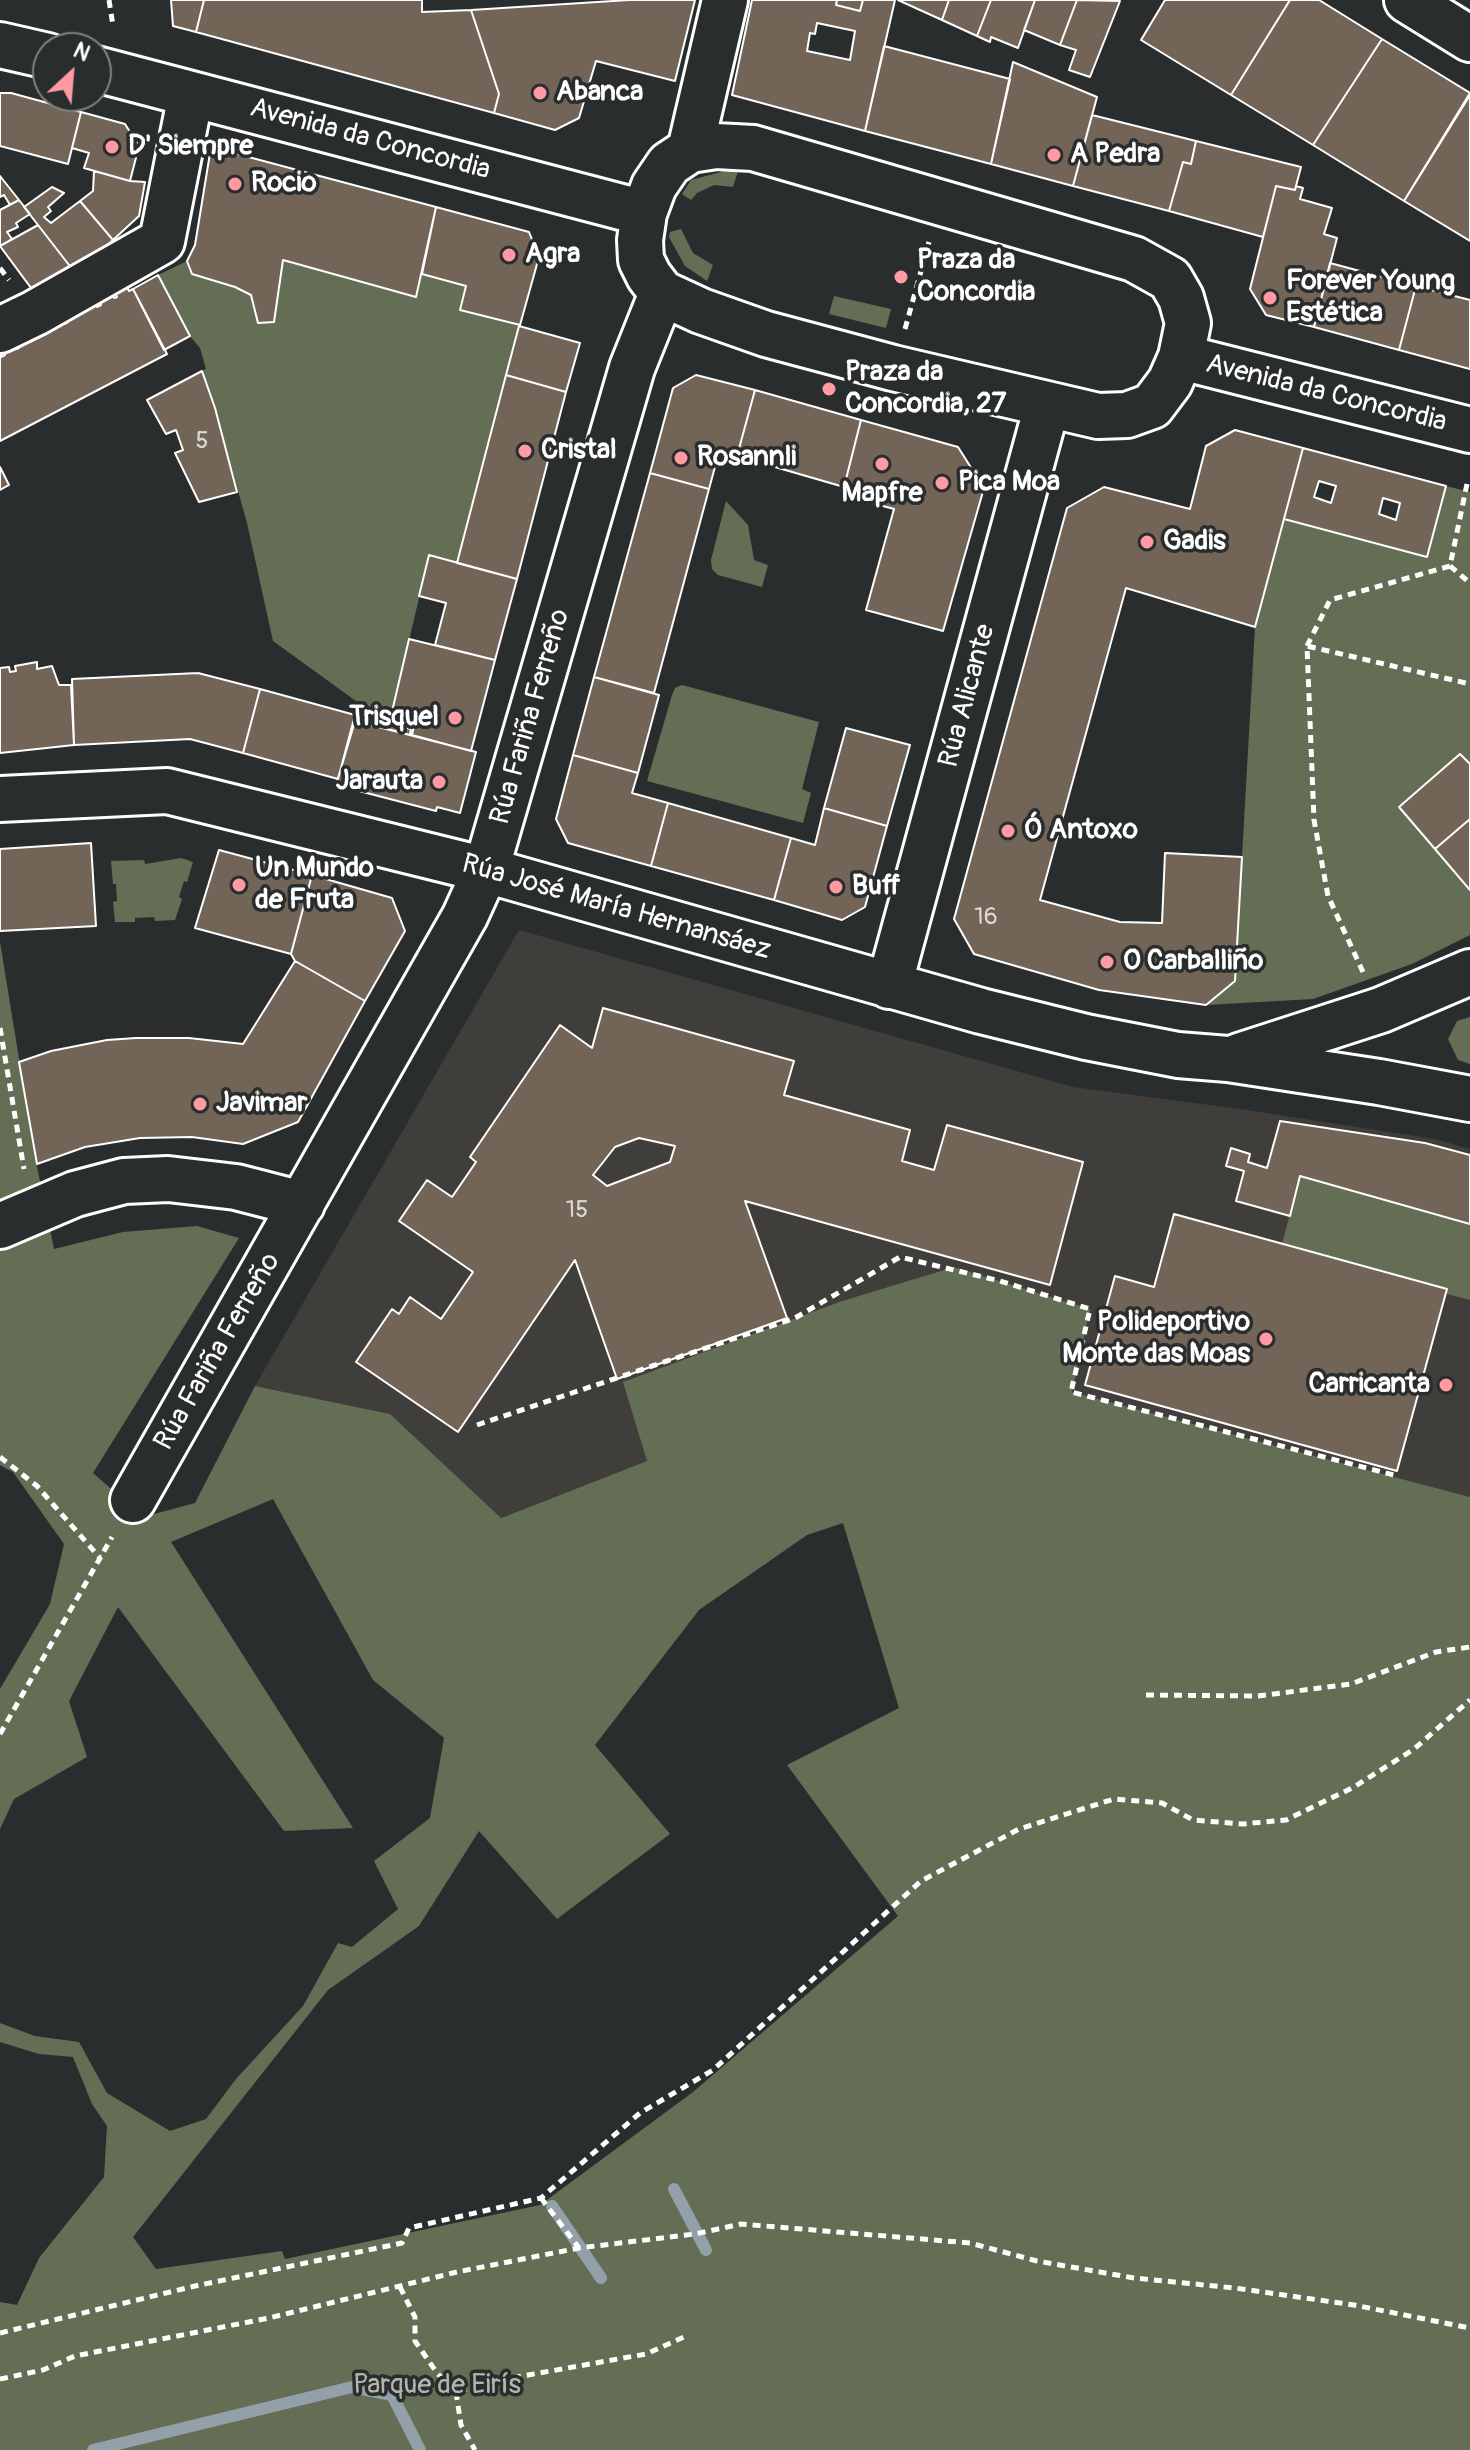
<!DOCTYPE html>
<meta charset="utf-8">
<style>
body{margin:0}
#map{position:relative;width:1470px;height:2450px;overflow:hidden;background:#2a2d2e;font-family:Pangolin,sans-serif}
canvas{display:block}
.north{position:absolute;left:32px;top:32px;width:80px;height:80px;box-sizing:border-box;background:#2a2d2e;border:2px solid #7f8182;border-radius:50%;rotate:26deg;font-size:22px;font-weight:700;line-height:32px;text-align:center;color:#fff}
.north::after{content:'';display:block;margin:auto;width:28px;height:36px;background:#ff9aa2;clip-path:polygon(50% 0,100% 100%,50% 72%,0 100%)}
</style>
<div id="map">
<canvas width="1470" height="2450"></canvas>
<div class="north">N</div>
</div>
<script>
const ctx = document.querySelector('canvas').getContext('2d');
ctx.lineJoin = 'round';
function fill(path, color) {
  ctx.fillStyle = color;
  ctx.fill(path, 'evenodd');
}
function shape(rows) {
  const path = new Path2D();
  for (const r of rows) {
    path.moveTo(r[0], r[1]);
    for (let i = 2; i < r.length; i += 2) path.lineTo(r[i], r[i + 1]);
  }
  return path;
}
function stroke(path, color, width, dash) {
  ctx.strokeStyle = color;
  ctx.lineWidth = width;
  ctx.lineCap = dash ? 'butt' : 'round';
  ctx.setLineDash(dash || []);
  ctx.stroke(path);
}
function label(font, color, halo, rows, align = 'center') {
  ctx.font = font + ' Pangolin,sans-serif';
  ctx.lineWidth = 7;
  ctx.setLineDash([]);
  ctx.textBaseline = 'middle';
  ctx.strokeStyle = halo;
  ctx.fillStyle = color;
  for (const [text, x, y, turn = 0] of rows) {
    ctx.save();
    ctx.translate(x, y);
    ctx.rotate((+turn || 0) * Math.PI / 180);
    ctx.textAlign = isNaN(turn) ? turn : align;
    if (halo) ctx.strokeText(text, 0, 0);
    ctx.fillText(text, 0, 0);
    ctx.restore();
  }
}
fill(shape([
 [519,930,1073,1087,1240,1109,1435,1139,1470,1149,1470,1497,1071,1392,954,1267,842,1301,624,1382,647,1461,500,1518,390,1414,255,1386]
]), '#403e3b');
fill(shape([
 [732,169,738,171,733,187,714,185,697,193,691,200,682,194,691,180],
 [681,229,693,253,713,265,707,281,685,266,669,237,670,232],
 [283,260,415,297,422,274,466,286,460,310,519,326,457,563,429,556,388,729,355,721,360,704,273,641,247,523,215,409,202,371,206,369,200,348,188,334,158,275,187,261,192,274,235,287,251,295,258,323,274,321],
 [834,296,891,309,886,328,829,314],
 [1446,486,1470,492,1470,764,1460,754,1399,807,1470,890,1470,935,1412,964,1313,999,1206,1005,1235,980,1255,627,1284,519,1427,556],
 [726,501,748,525,754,560,768,565,762,587,718,575,712,569,711,560],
 [682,685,819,722,802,789,811,793,803,823,647,781,672,695,675,688],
 [181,858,193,862,187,882,184,881,179,897,182,899,175,920,155,921,154,917,135,918,135,922,115,922,113,902,117,901,116,884,113,884,111,861,144,860,145,864],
 [0,942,35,1157,54,1249,123,1232,197,1226,239,1238,93,1473,143,1517,195,1503,255,1386,390,1414,501,1518,647,1461,623,1382,842,1301,954,1267,1090,1309,1072,1392,1470,1497,1470,2450,0,2450,0,2302,17,2305,39,2258,104,2177,107,2126,92,2104,73,2057,39,2054,0,2042,0,2023,35,2036,79,2042,107,2093,170,2131,206,2119,236,2079,303,2006,338,1943,352,1947,398,1909,374,1861,430,1818,444,1738,373,1680,273,1499,171,1542,353,1828,284,1831,118,1607,69,1701,87,1757,14,1799,0,1829,0,1689,50,1604,64,1544,13,1472,0,1465],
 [843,1523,899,1708,787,1765,898,1916,693,2092,540,2205,285,2259,282,2251,156,2269,133,2237,328,1990,419,1926,479,1831,557,1919,670,1834,595,1745,699,1610,807,1535],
 [1470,1017,1470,1064,1458,1060,1448,1039,1457,1021],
 [1300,1176,1470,1224,1470,1300,1447,1294,1447,1289,1282,1244]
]), '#646e55');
stroke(shape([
 [674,2189,706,2250],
 [552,2206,601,2278],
 [93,2450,352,2387,392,2395,420,2450]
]), '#93a0a9', 12);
const building = shape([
 [171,0,204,0,196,32,173,26,171,0],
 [204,0,422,0,422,12,471,10,499,94,494,113,196,32,204,0],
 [695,0,675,81,596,61,579,118,555,130,494,113,499,94,471,10,629,0,695,0],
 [752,0,837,0,836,5,860,11,863,0,895,0,865,131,732,95,752,0],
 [817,23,855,31,850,60,807,51,810,33,815,34,817,23],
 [837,0,863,0,860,11,836,5,837,0],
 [898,0,949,0,942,20,898,0],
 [949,0,991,0,977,36,942,20,949,0],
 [991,0,1035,0,1018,48,991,37,990,42,977,36,991,0],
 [1035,0,1077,0,1060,45,1024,30,1035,0],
 [1077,0,1120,1,1090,77,1069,70,1076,50,1060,45,1077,0],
 [1165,0,1290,0,1231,95,1141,40,1165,0],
 [1290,0,1319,0,1382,39,1313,145,1231,95,1290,0],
 [1382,39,1470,93,1404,201,1313,145,1382,39],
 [884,46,1010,79,991,164,865,131,884,46],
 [1013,62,1097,97,1073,186,991,164,1013,62],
 [0,93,11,93,81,112,68,164,0,146,0,93],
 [1470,95,1470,241,1404,201,1470,95],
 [81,112,125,124,139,146,130,181,84,168,89,153,72,148,81,112],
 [1092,115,1196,141,1191,164,1183,162,1169,211,1073,186,1092,115],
 [1196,141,1301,167,1295,190,1276,186,1263,237,1169,211,1183,162,1191,164,1196,141],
 [211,147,436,207,416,297,283,260,274,322,258,323,251,295,235,287,192,274,187,261,195,245,211,147],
 [94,171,130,181,145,182,139,216,113,240,80,201,93,191,94,171],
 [0,176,19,200,10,205,4,195,0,197,0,176],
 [1276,186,1295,190,1296,186,1303,188,1300,199,1332,208,1324,234,1337,238,1314,327,1266,315,1250,289,1276,186],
 [52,187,64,193,48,207,51,211,44,217,51,223,80,201,113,240,76,274,24,207,52,187],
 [19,200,30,214,16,223,18,227,7,232,12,239,0,246,0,210,19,200],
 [436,207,529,232,539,257,520,325,460,310,466,286,422,274,436,207],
 [38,225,76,274,37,296,0,246,38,225],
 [1330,263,1416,286,1399,350,1314,327,1330,263],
 [158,275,190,336,164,350,133,289,158,275],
 [126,285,129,291,133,289,167,354,0,441,0,354,1,357,5,355,2,349,13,344,16,349,19,348,16,342,29,336,32,341,35,339,32,334,45,327,48,333,51,331,48,326,61,319,63,324,67,323,64,318,95,301,97,307,101,305,98,300,110,293,114,298,117,297,114,292,126,285],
 [1416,286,1470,300,1470,369,1399,350,1416,286],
 [519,326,580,343,566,392,506,375,519,326],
 [202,371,215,408,237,492,199,502,175,453,183,450,176,430,166,434,147,400,202,371],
 [506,375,566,392,517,579,457,563,506,375],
 [696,375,755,390,737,456,719,452,709,489,650,473,673,388,696,375],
 [755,390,861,420,844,487,737,456,755,390],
 [861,420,958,447,984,488,943,631,866,610,894,509,842,495,861,420],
 [1235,430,1303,448,1255,627,1126,588,1040,900,1120,922,1162,923,1165,853,1242,857,1235,981,1206,1005,1099,990,974,954,954,919,1067,508,1104,487,1190,509,1206,446,1235,430],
 [1303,448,1446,486,1427,557,1284,519,1303,448],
 [1319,481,1336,486,1331,503,1314,497,1319,481],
 [1383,498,1400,503,1396,520,1379,514,1383,498],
 [0,467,9,485,0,490,0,467],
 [650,473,709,489,654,693,594,677,650,473],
 [429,555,517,579,495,660,435,645,446,603,419,596,429,555],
 [409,639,495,660,471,751,412,735,415,722,391,716,409,639],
 [37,662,37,669,52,666,59,685,71,685,74,745,0,753,0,668,9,667,10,672,16,671,15,666,37,662],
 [198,673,260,689,243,753,190,739,74,745,72,679,198,673],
 [594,677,659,695,638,773,573,755,594,677],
 [260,689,355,715,338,779,243,753,260,689],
 [355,721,476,752,460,813,437,807,436,811,336,785,355,721],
 [389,724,411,729,410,735,388,729,389,724],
 [846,728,910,745,887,826,824,808,846,728],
 [1460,754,1470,764,1470,819,1435,849,1399,807,1460,754],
 [573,755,638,773,632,793,668,803,651,866,568,843,556,819,573,755],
 [668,803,791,838,774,900,651,866,668,803],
 [824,808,887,826,865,907,842,920,774,900,791,838,815,845,824,808],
 [1470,819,1470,890,1435,849,1470,819],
 [91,843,96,926,0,931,0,849,91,843],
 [219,850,312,875,291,954,195,928,219,850],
 [312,875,392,898,405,931,365,1001,295,961,291,954,312,875],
 [295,961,365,1001,298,1122,243,1144,192,1137,140,1138,85,1147,37,1164,19,1062,51,1051,107,1040,136,1038,189,1038,243,1044,295,961],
 [603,1008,794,1061,784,1095,910,1130,902,1161,934,1170,947,1125,1083,1162,1050,1285,745,1201,787,1318,617,1379,575,1260,458,1432,356,1362,392,1309,399,1314,410,1297,441,1319,473,1272,399,1221,427,1180,452,1197,476,1162,470,1157,560,1025,592,1048,603,1008],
 [639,1138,675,1146,670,1162,607,1186,593,1175,615,1147,639,1138],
 [1280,1121,1425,1143,1470,1155,1470,1224,1300,1176,1290,1216,1236,1201,1244,1171,1226,1166,1231,1148,1250,1154,1248,1162,1267,1168,1280,1121],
 [1174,1214,1447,1289,1397,1471,1085,1385,1115,1276,1154,1287,1174,1214]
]);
fill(building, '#726558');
stroke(building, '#fff', 2);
const street = shape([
 [1407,0,1470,39],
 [0,45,48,56],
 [96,69,644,213],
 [716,146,753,148,1134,259,1170,279,1181,298,1188,323,1181,357,1170,382,1152,406,1127,415,1098,416,893,368,766,334,701,311,662,293,649,276,641,260,640,240,644,213,654,186,669,164,690,150,716,146],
 [690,150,725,0],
 [0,330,35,313,162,241,191,94],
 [1181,357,1470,430],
 [0,799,167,791,486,870,981,1011,1086,1037,1178,1055,1228,1059,1379,1082,1470,1099],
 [889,986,1047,406],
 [1239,1056,1381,1010,1470,972],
 [0,1226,75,1194,124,1181,168,1179,236,1187,302,1204],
 [133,1500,465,916,486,870,632,368,662,293]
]);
stroke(street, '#fff', 50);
stroke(shape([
 [109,0,113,26],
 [0,268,9,280],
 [905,329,929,242],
 [1450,566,1470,583],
 [1307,646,1330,600,1450,566,1468,479],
 [1363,972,1328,896,1314,820,1307,646,1470,684],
 [0,1028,24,1169],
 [477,1425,795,1318,900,1257,1000,1281,1090,1309,1071,1392,1398,1476],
 [0,1457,37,1486,100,1558],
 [1146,1695,1258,1696,1351,1684,1436,1652,1470,1647],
 [0,1734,112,1537],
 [541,2198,579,2248],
 [400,2287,415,2317,415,2341,437,2373,456,2392,517,2377,646,2354,684,2337],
 [0,2333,195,2286,402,2243,409,2228,541,2198,640,2113,713,2070,921,1881,1019,1829,1114,1799,1162,1803,1193,1820,1243,1824,1286,1820,1354,1787,1414,1749,1470,1700],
 [0,2379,43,2370,75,2356,269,2318,457,2272,579,2248,695,2234,741,2224,970,2243,1037,2261,1134,2278,1235,2288,1354,2305,1470,2328],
 [456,2392,461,2425,475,2450]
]), '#fff', 5, [8, 6]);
stroke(street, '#2a2d2e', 44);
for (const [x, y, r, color] of [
 [540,93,8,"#ff9aa2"],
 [112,147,8,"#ff9aa2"],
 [1054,155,8,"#ff9aa2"],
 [235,184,8,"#ff9aa2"],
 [509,255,8,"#ff9aa2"],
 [901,277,8,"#ff9aa2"],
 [1270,298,8,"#ff9aa2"],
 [829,389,8,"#ff9aa2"],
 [525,451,8,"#ff9aa2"],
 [681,458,8,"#ff9aa2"],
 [882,464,8,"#ff9aa2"],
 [942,483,8,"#ff9aa2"],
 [1147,542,8,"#ff9aa2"],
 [455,718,8,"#ff9aa2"],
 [439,782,8,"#ff9aa2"],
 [1008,831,8,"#ff9aa2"],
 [239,885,8,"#ff9aa2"],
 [836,887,8,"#ff9aa2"],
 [1107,962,8,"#ff9aa2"],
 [200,1104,8,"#ff9aa2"],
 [1266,1339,8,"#ff9aa2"],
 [1446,1385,8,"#ff9aa2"]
]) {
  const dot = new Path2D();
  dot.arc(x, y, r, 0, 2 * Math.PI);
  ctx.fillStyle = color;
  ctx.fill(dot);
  stroke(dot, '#2a2d2e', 3);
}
label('24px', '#dcd8d5', null, [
 ["5",202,442],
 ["16",986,918],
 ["15",577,1211]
]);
label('bold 28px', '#fff', '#2a2d2e', [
 ["Abanca",556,93],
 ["D' Siempre",128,147],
 ["A Pedra",1070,155],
 ["Rocio",251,184],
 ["Agra",525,255],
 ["Praza da",917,261],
 ["Concordia",917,293],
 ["Forever Young",1286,282],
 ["Estética",1286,314],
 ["Praza da",845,373],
 ["Concordia, 27",845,405],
 ["Cristal",541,451],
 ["Rosannli",697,458],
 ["Pica Moa",958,483],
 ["Mapfre",882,494,"center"],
 ["Gadis",1163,542],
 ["Trisquel",439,718,"right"],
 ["Jarauta",423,782,"right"],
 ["Ó Antoxo",1024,831],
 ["Un Mundo",255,869],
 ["de Fruta",255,901],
 ["Buff",852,887],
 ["O Carballiño",1123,962],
 ["Javimar",216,1104],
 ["Polideportivo",1250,1323,"right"],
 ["Monte das Moas",1250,1355,"right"],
 ["Carricanta",1430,1385,"right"]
], 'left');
label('28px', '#fff', '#2a2d2e', [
 ["Avenida da Concordia",370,140,15],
 ["Avenida da Concordia",1326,394,14],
 ["Rúa Alicante",968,696,-75],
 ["Rúa Fariña Ferreño",531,717,-74],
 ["Rúa José María Hernansáez",616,908,16],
 ["Rúa Fariña Ferreño",218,1352,-60]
]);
label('28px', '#b2b6aa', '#2a2d2e', [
 ["Parque de Eirís",437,2386]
]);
</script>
